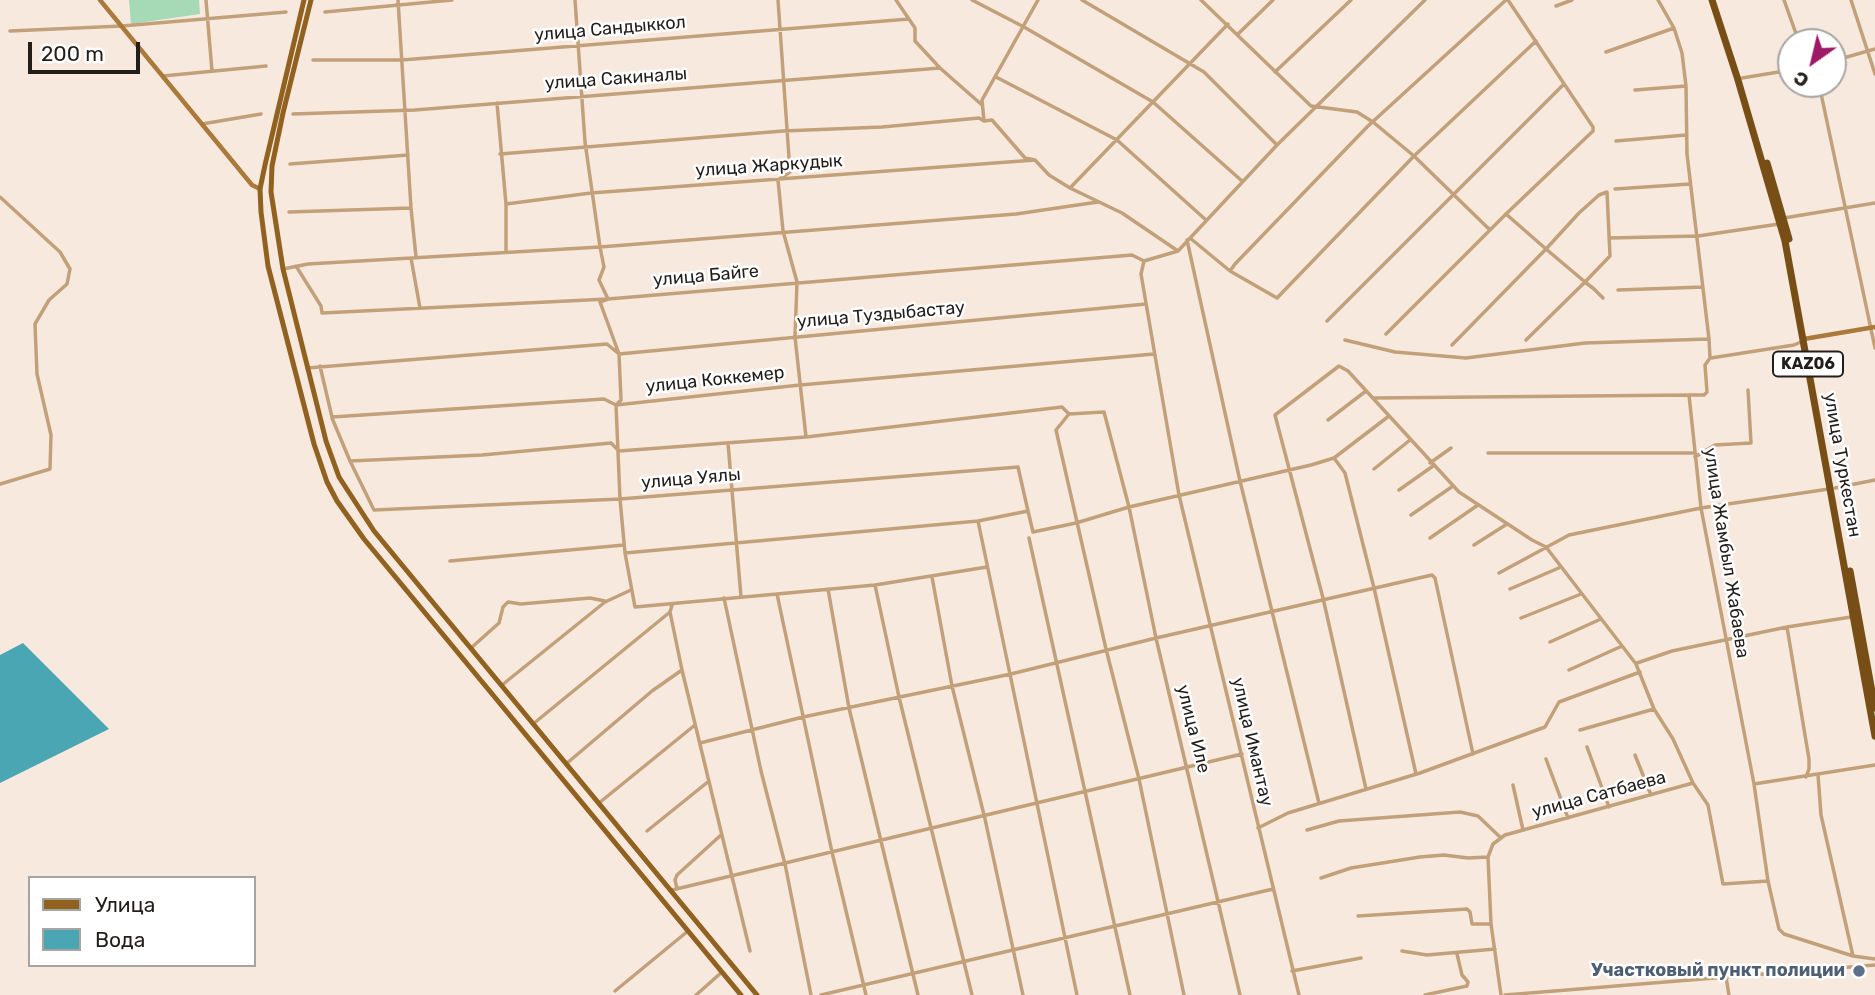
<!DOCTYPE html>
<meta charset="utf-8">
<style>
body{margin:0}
#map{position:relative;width:1875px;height:995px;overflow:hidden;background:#f8e9df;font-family:Rubik,sans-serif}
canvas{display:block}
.legend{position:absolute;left:28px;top:876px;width:228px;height:91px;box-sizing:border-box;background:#fff;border:2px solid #a7a5a3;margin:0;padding:9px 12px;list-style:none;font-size:21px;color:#231e1a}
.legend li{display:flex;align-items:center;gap:14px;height:35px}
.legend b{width:35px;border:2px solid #a7a5a3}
.north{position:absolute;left:1777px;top:28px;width:70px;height:70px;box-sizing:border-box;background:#fff;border:2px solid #a7a5a3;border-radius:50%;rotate:214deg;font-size:19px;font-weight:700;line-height:28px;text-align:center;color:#231e1a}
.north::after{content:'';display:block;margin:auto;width:24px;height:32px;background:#9e1968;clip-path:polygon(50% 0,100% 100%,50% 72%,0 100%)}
.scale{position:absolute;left:28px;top:42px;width:112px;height:32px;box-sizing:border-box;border:4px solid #231e1a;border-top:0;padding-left:9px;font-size:21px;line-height:24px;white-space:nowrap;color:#231e1a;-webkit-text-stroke:5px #fff;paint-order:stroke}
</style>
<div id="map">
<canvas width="1875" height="995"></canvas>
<ul class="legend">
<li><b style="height:9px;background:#91611f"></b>Улица</li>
<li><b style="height:19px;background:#4ba6b4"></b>Вода</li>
</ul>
<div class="north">С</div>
<div class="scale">200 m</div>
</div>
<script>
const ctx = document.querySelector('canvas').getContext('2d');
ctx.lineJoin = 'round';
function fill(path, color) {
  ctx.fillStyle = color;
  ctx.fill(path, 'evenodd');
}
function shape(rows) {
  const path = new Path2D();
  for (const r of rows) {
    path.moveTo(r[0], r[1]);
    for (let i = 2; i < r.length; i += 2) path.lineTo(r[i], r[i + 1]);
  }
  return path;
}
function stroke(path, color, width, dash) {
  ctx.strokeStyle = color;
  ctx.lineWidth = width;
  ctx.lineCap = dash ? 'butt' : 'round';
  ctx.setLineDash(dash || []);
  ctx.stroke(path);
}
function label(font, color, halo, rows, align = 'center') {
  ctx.font = font + ' Rubik,sans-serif';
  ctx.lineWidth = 5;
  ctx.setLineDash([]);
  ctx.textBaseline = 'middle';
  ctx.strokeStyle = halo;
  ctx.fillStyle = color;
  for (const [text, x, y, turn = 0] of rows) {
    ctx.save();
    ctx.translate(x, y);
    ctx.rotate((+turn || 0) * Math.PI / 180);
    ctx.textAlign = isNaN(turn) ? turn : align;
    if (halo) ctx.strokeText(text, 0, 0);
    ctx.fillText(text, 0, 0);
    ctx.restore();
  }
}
fill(shape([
 [129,0,199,0,200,14,131,24]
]), '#a6d9b6');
fill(shape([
 [23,643,109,729,0,783,0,655]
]), '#4ba6b4');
stroke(shape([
 [206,0,212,71],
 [778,0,790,172,778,180,783,231,797,282,795,337,806,437],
 [896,0,915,28,915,41,940,68,982,105],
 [972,0,1024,27,1153,102,1242,181],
 [1038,0,982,100,984,121,992,120,1025,158,1035,160,1049,175,1070,188,1122,213,1178,251],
 [1082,0,1204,72,1277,145],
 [1201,0,1311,106,1357,112,1373,122,1414,156,1490,230],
 [1658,0,1674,28,1682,53,1686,86,1687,154,1709,339,1710,358,1705,365,1707,392,1704,395,1689,395,1701,508,1754,784,1768,881,1779,929,1784,934,1853,956,1875,959],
 [1784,0,1799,42],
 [1851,0,1875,74],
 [1556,6,1572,0],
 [325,12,452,0],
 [10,31,122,26,286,12],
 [1238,34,1273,0],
 [1606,52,1674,28],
 [313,60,402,60,909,19],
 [1833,61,1875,49],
 [1275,72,1351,0],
 [163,76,266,66],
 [996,77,1117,140,1206,220],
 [1742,78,1791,70],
 [1819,84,1875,348],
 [1635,90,1686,86],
 [497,103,506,204,506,252],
 [293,114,415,110,940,68],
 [202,124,261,114],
 [1616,141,1686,135],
 [500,154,783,131,882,127,979,118,984,121],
 [290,164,408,155],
 [1070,188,1228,24],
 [1615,189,1690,184],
 [0,197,60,252,70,269,67,284,49,300,35,324,37,374,51,435,50,469,0,484],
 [1098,202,1016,214,600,247,604,267,599,280,608,299,600,302,619,354,1146,304],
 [506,204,591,193,1035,160],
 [411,208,416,257],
 [289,212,411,208,398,0],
 [1784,218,1875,203],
 [1190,238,1230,271,1235,264,1368,126,1506,0],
 [1609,238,1698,236,1779,224],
 [1187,240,1240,481,1319,803],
 [411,258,420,308],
 [1144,261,1141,274,1179,495,1299,995],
 [1144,261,1178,251,1277,145,1425,0],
 [296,266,321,306,322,313,608,299,1132,255,1144,261],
 [283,269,308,264,600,247,585,142,575,0],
 [1230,271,1277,298,1414,156,1536,41],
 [1618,290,1703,287],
 [1327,321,1564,84],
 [1386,334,1506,214,1593,131,1593,127,1508,0],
 [1345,340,1395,352,1466,358,1585,343,1709,339],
 [1526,340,1585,282,1610,256,1607,192,1599,195,1579,213,1546,249,1585,282,1594,289,1603,298],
 [1452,345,1546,249,1506,214],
 [1711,358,1794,345,1803,341],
 [320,366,332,417,604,399,616,405,800,385,1154,354],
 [307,368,607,344,619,354,621,400,616,405,620,499,625,553,635,607,875,585,987,567],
 [1373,398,1689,395],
 [1069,414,1056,430,1106,649,1139,779,1184,995],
 [332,418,350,461,482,455,611,443,618,450],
 [1328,420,1366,391],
 [728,443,741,597],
 [619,451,806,437,1062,407,1069,414,1104,412,1129,507,1076,523,1033,532,1028,511,978,521,625,553],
 [1488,453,1695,453],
 [1695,457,1715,445,1751,443,1748,390],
 [1334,458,1345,473,1374,588,1416,774],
 [350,461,374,510,620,499,1018,467,1028,511],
 [1430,463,1451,448],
 [1374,469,1410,440],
 [1835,488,1875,480],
 [1399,490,1433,466],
 [1411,515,1453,486],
 [978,521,1077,995],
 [1029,538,1130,995],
 [1430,538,1478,505],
 [1474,545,1507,524],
 [450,561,624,545],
 [1499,573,1569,535,1701,508,1829,489],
 [932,577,952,686,985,819,1023,995],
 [875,585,899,697,972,995],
 [828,589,849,708,918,995],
 [1510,589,1561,567],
 [777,594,832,852,866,995],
 [724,598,761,771,785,864,811,995],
 [672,605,670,612,682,670],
 [1521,618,1581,594],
 [1787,627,1809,759,1809,769,1806,777],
 [1550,642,1601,619],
 [471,648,499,623,503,607,508,602,521,604,590,598,605,601],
 [1637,663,1672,651,1787,627,1851,617],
 [1569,670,1622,646],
 [502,685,605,602,631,590],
 [533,724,670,612],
 [1580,730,1654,709],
 [700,743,803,717,1011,674,1156,638,1129,507,1311,465,1334,458,1389,416],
 [1587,747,1609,807],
 [1635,755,1651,795],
 [1546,759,1568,818],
 [566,764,652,691,682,670,750,951],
 [1818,775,1821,815,1853,956],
 [1754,784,1875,765],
 [1513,785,1523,830],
 [1366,789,1323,598,1275,415,1339,366,1348,371,1459,492,1532,540,1546,547,1636,664,1654,709,1673,739,1693,783,1708,805,1723,884,1768,881],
 [599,803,695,725],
 [1258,828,1288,813,1420,773,1545,727,1559,702,1640,672],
 [1307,830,1339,821,1460,812,1478,816,1501,838],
 [647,831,709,781],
 [1321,878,1351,868,1420,857,1444,855,1468,858,1488,857],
 [677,888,675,880,677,875,721,835],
 [672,890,1242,754],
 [1358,916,1467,909,1470,912,1472,924,1491,924],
 [1402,951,1427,955,1495,949],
 [1292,971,1361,958],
 [1726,977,1729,995],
 [615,991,688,931],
 [696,995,722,972],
 [821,995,1273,889],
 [1240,995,1156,638,1432,575,1435,578,1473,754],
 [1425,995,1467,986,1468,982,1462,975,1457,954],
 [1501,995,1491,924,1488,857,1493,844,1505,835,1693,783],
 [1505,995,1875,965]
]), '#c2a079', 3.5);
stroke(shape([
 [100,0,252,185,260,189],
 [1804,339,1875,327]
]), '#ab793a', 4.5);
stroke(shape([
 [304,0,265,165,260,189,261,212,268,266,314,444,327,482,337,501,364,539,741,995],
 [311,0,283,113,272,166,271,192,283,269,326,441,339,477,374,531,757,995]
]), '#91611f', 5);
stroke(shape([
 [1712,0,1738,80,1785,241,1875,736],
 [1767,163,1789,239],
 [1850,571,1875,708]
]), '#774e15', 7);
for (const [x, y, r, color] of [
 [1859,971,7,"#5c6f8a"]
]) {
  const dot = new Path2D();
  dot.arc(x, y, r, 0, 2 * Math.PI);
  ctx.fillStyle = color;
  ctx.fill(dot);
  stroke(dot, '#fff', 2.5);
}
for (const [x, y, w] of [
 [1808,364,70]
]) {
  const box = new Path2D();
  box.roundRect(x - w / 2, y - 12.5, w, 25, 5);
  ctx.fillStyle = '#fff';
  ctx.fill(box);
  stroke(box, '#231e1a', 2);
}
label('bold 16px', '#231e1a', null, [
 ["KАZ06",1808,364]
]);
label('18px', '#231e1a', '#fff', [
 ["улица Сандыккол",610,29,-5],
 ["улица Сакиналы",616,79,-4],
 ["улица Жаркудык",769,166,-4],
 ["улица Байге",706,276,-5],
 ["улица Туздыбастау",881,315,-5],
 ["улица Коккемер",715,380,-6],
 ["улица Туркестан",1842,465,80],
 ["улица Уялы",691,479,-5],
 ["улица Жамбыл Жабаева",1726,553,81],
 ["улица Иле",1193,729,76],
 ["улица Имантау",1252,742,77],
 ["улица Сатбаева",1599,795,-15]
]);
label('bold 18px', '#4e5e75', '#fff', [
 ["Участковый пункт полиции",1845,971]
], 'right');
</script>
